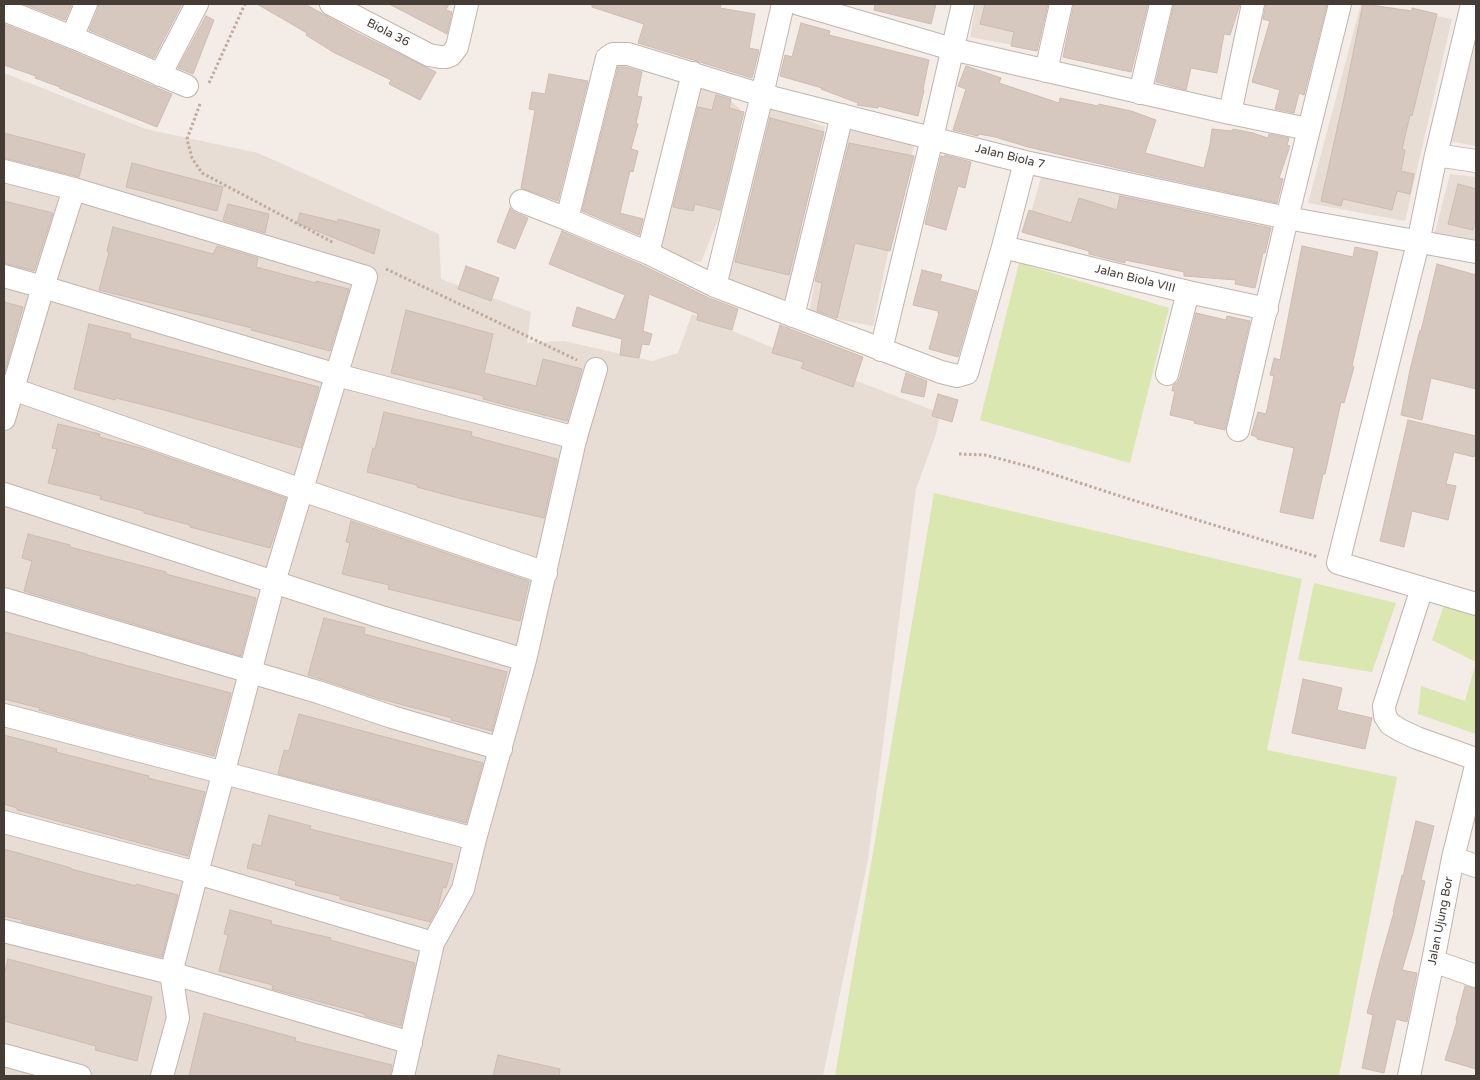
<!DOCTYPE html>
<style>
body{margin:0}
#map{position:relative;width:1480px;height:1080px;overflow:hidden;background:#f3ece7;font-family:"Varela Round",sans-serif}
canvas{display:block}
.frame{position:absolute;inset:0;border:5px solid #463c36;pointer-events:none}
</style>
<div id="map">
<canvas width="1480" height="1080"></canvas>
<div class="frame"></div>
</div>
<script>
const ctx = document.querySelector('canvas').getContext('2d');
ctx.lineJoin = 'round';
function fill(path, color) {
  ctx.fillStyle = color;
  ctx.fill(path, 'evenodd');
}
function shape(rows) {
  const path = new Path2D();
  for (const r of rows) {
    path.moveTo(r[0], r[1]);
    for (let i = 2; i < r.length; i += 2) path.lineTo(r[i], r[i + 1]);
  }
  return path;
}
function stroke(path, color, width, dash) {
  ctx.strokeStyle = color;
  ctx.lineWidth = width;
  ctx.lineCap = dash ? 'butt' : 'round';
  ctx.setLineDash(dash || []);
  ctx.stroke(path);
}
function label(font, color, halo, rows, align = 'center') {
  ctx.font = font + ' "Varela Round",sans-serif';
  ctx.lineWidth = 4.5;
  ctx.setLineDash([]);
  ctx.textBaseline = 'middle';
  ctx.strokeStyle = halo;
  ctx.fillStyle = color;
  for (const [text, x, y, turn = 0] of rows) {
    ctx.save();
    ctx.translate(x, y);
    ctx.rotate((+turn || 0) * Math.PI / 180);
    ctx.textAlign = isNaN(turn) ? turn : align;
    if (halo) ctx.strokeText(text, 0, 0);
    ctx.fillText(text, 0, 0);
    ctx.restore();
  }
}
fill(shape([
 [976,4,1043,4,1034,49,970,37],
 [1361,4,1371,4,1452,19,1405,221,1308,203],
 [1476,43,1476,146,1448,141],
 [4,73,146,129,258,153,439,234,441,279,531,312,527,343,564,341,652,361,678,353,692,314,797,358,940,413,936,434,916,489,868,859,823,1076,4,1076],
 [700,73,740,109,736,175,701,262,654,256],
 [770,105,825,127,806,207,787,299,724,288],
 [844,119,917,134,892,233,873,326,809,314],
 [1042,174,1254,225,1246,279,1025,234],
 [1450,174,1476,177,1476,241,1434,236]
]), '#e7ddd5');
fill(shape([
 [1019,263,1169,308,1130,463,980,420],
 [934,493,1302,579,1267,750,1397,777,1339,1076,835,1076],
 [1314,583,1396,603,1372,672,1298,660],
 [1444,605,1476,616,1476,734,1418,714,1421,686,1465,701,1476,662,1432,640]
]), '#dbe7b0');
const building = shape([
 [24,4,72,4,65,20,24,4],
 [99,4,182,4,154,58,89,30,98,9,99,4],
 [257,4,305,4,357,33,436,72,420,100,389,84,391,80,333,52,306,35,307,33,257,4],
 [389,4,449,4,446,10,452,12,447,34,389,4],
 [592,4,721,4,720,8,755,14,749,48,759,50,752,78,638,43,644,24,592,7,592,4],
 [875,4,936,4,931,24,874,10,875,4],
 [985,4,1048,4,1037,51,1011,46,1014,32,980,24,985,4],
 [1074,4,1148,4,1131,72,1063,57,1074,4],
 [1174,4,1240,4,1230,35,1224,34,1217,73,1191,68,1186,90,1156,82,1174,4],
 [1266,4,1327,4,1304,95,1299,93,1294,113,1275,109,1280,90,1252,82,1270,21,1263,19,1266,4],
 [1363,4,1412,11,1412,8,1437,14,1412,116,1410,115,1402,149,1405,150,1401,171,1414,174,1410,194,1397,191,1392,210,1343,199,1341,206,1321,201,1344,98,1363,4],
 [206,16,214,20,193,74,178,68,206,16],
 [801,23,830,31,829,35,929,60,923,89,924,90,918,116,878,106,878,108,857,105,858,103,821,89,822,88,780,76,785,55,792,57,801,23],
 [4,24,67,49,172,94,157,127,59,88,60,87,35,78,36,76,4,65,4,24],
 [966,66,1001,78,999,83,1059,103,1060,98,1098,106,1099,104,1131,111,1156,120,1145,153,1204,168,1210,144,1212,129,1232,131,1233,129,1253,133,1268,138,1269,134,1289,138,1287,145,1290,146,1279,178,1283,179,1277,203,1126,170,1028,147,995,137,979,134,978,136,953,130,966,89,958,86,966,66],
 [618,67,626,67,642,72,637,96,642,97,636,123,638,124,631,149,638,151,633,172,630,171,620,213,643,219,639,235,582,211,618,67],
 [549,74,588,81,558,201,521,188,535,110,529,109,532,92,545,94,549,74],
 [716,95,731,99,729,108,744,112,720,210,695,204,693,211,673,207,698,107,712,110,716,95],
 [770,118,824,132,789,275,735,262,770,118],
 [4,133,85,154,79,177,4,158,4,133],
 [849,143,914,156,890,251,855,243,837,318,817,311,822,283,815,281,849,143],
 [945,155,971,162,965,188,958,186,946,230,925,224,941,156,945,157,945,155],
 [132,163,223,187,217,211,126,187,132,163],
 [1458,184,1476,189,1476,214,1473,230,1448,224,1458,184],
 [1120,196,1271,228,1265,253,1263,253,1255,288,1235,284,1236,280,1184,276,1184,272,1125,260,1125,263,1089,254,1089,251,1022,232,1029,210,1071,223,1079,198,1117,210,1120,196],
 [4,201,53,213,34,271,4,263,4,201],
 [228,204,269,214,265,233,223,220,228,204],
 [510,208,516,213,528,218,515,249,497,242,510,208],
 [300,213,338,222,338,219,380,230,374,254,297,223,300,213],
 [113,227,213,254,217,246,258,258,256,267,316,283,316,281,349,289,330,351,251,330,252,328,99,290,109,252,107,251,113,227],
 [562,231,642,265,709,298,738,309,732,330,697,320,698,314,649,294,643,331,652,334,649,345,642,344,639,358,620,355,622,339,572,326,577,307,615,320,625,295,549,264,562,231],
 [1302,246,1353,257,1355,247,1378,252,1352,366,1354,367,1344,403,1341,402,1325,474,1323,474,1313,519,1280,512,1294,448,1257,439,1257,437,1251,435,1258,412,1266,414,1274,376,1270,375,1274,358,1280,360,1302,246],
 [1437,264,1476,275,1476,389,1431,378,1422,420,1401,415,1410,370,1420,330,1421,331,1437,264],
 [466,266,499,278,491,301,458,289,466,266],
 [922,270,942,275,940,281,977,291,958,357,929,349,939,313,938,313,938,311,913,305,922,270],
 [4,302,23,307,5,371,4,370,4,302],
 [406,310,493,334,484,373,536,386,543,359,582,369,567,421,483,399,484,396,391,373,406,310],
 [1196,313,1226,320,1227,316,1250,321,1225,430,1194,423,1195,421,1170,415,1175,391,1172,391,1173,385,1177,383,1180,377,1196,313],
 [89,324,131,334,130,338,319,387,301,448,164,410,116,398,115,400,74,389,89,324],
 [780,325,863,357,853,387,801,368,804,362,772,353,780,325],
 [906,373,927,381,924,397,901,392,906,373],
 [938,394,958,400,952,422,932,416,938,394],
 [384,412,472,432,471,436,557,459,544,518,462,499,417,487,417,485,367,472,373,448,375,449,384,412],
 [1408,420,1476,436,1476,447,1474,457,1454,452,1446,484,1456,486,1448,520,1412,511,1404,547,1380,541,1408,420],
 [58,424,100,434,99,437,141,448,286,498,270,548,190,527,190,525,144,513,144,511,100,499,101,496,48,483,57,449,52,448,58,424],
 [351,521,529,581,520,621,388,589,389,585,342,574,350,543,346,542,351,521],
 [28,534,70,545,70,547,166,572,166,574,256,598,241,656,24,591,32,561,22,558,28,534],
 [324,618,365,628,364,634,507,672,492,731,451,720,452,718,377,698,308,675,324,618],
 [4,632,87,654,87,655,231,693,214,756,89,724,39,710,40,708,4,699,4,632],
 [1303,679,1342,688,1337,710,1372,718,1365,749,1292,733,1303,679],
 [299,714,483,763,466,823,278,774,284,750,289,751,299,714],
 [4,735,57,749,56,752,149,776,148,778,205,792,188,856,17,810,17,808,4,804,4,735],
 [269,815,311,826,310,829,453,864,446,888,443,887,438,907,430,922,340,899,340,896,295,885,296,881,247,868,253,844,261,846,269,815],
 [1416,821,1434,826,1421,880,1425,881,1413,933,1402,970,1417,973,1407,1022,1396,1019,1384,1073,1362,1068,1373,1015,1367,1013,1379,965,1394,912,1393,912,1402,875,1403,876,1416,821],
 [4,849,71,868,71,869,136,886,136,884,178,895,162,957,22,922,22,920,4,916,4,849],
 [230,910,272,921,271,924,331,938,330,940,415,963,401,1026,365,1016,365,1014,272,989,273,985,219,971,228,935,224,934,230,910],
 [8,959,152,997,137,1061,95,1050,96,1046,4,1021,4,975,8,959],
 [1465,986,1476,989,1476,1069,1445,1060,1457,1021,1456,1020,1465,986],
 [204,1013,296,1038,295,1041,392,1065,390,1076,189,1076,204,1013],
 [498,1055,560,1069,559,1076,493,1076,498,1055]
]);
fill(building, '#d7c8bf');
stroke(building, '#cfbbb0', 1);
const minor = shape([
 [331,4,429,55,440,57,446,57,451,55,457,47,467,4],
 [799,4,952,49,1230,113,1308,129],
 [1472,4,1436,155,1418,243,1338,563,1476,604],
 [4,10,72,37,187,86],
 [72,37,86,4],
 [1046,71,1061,4],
 [693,73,648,253,715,286,941,372,957,376,967,373,1003,247,1025,162],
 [160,75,197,4],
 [1140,93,1161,4],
 [1230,113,1253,4],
 [1436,155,1476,161],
 [4,171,74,189],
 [521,201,567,219,648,253],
 [567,219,607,58,613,54,628,54,762,95,1025,162,1287,218,1476,252],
 [1003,247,1188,292,1267,309],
 [4,276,43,287,337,375,576,438],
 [715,286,762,95,783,4],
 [793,316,842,115],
 [881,350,932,138,963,4],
 [1167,374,1188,292],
 [4,386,302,490,546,573],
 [4,419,43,287,74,189,366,277,274,582,197,873,4,822],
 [1238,430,1287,218,1340,4],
 [4,494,378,616,525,660],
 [1422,588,1384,706,1385,716,1390,724,1400,730,1417,738,1476,759],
 [4,599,318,692,392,717,501,749],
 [4,715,475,839],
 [1453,858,1476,866],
 [4,931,171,973,411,1043],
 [1433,961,1476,976],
 [4,1055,80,1076],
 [162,1076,178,1018,171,973,197,873,433,943,463,889,475,839,525,660,575,440,596,369],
 [403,1076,433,943],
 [1409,1076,1433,961,1453,858,1476,766]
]);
stroke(minor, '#c1b5ad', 24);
stroke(shape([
 [209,83,245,4],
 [200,104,187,139,192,158,202,173,334,243],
 [386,269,577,360],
 [959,454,985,455,1031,467,1126,498,1318,557]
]), '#c0aa9b', 3, [2.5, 2.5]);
stroke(minor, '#fff', 22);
label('12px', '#463c36', '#fff', [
 ["Biola 36",388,33,27],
 ["Jalan Biola 7",1010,157,14],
 ["Jalan Biola VIII",1135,279,14],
 ["Jalan Ujung Bor",1441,921,-79]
]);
</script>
